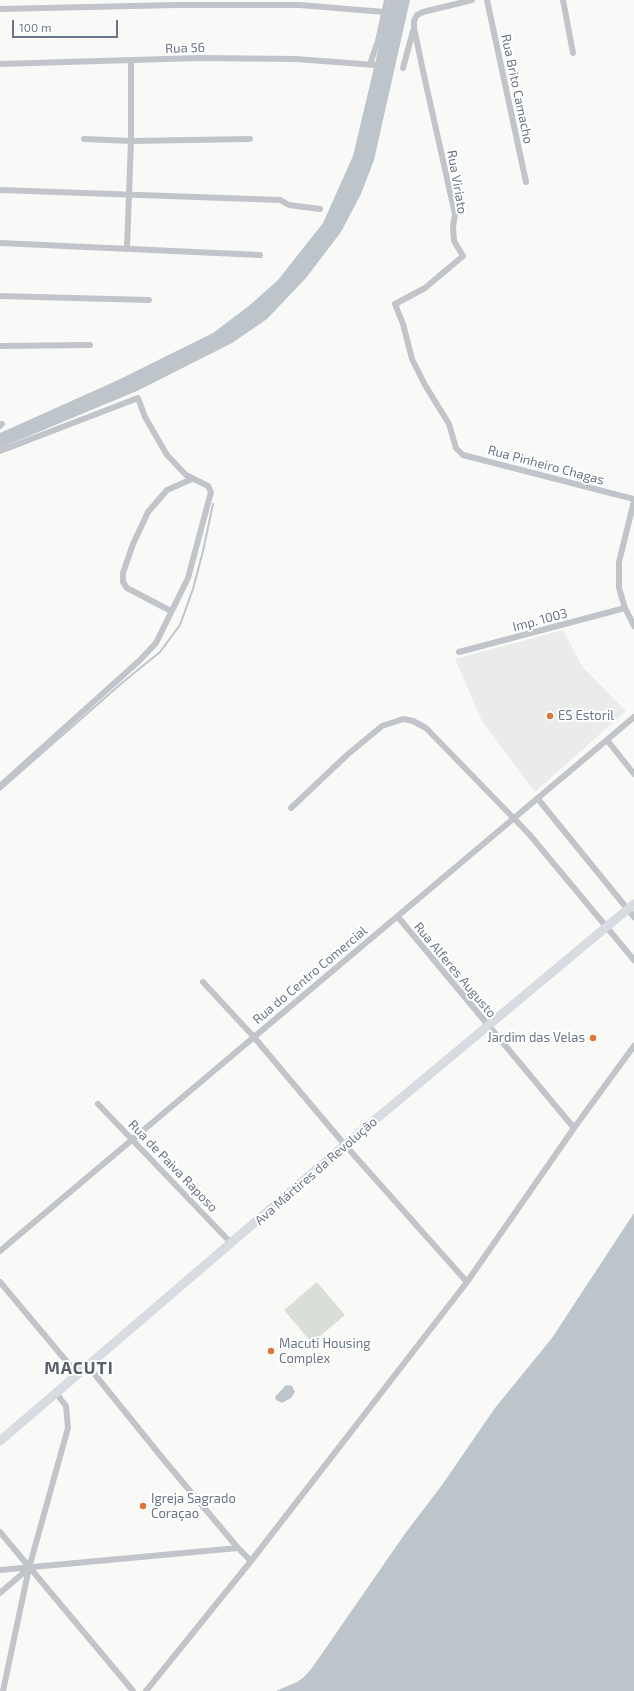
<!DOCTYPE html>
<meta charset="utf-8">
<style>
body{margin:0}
#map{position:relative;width:634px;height:1691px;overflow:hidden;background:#f9faf8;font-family:"Exo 2",sans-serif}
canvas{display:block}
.scale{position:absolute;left:12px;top:20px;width:106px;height:18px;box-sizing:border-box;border:2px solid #6a7687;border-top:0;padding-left:5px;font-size:12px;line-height:14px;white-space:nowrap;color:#6a7687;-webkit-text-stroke:3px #fff;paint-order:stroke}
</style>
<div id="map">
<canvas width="634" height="1691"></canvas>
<div class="scale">100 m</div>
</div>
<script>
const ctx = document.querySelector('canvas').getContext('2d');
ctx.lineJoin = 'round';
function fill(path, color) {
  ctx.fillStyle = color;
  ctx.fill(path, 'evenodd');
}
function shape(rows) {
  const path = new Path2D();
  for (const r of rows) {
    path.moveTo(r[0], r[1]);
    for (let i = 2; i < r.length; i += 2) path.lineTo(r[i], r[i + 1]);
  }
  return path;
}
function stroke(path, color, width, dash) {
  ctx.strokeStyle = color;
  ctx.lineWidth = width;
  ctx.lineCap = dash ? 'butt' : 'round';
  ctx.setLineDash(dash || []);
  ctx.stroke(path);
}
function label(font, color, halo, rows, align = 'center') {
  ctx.font = font + ' "Exo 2",sans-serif';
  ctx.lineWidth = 4;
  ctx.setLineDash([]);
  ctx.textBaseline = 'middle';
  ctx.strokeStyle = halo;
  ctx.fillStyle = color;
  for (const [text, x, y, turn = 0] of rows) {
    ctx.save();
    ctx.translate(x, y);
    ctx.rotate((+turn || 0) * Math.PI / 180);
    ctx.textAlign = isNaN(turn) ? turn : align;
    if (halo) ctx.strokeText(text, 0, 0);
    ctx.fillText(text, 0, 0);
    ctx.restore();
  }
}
fill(shape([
 [563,630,582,666,626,711,535,792,482,721,455,659]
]), '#eaebeb');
fill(shape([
 [317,1282,345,1315,312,1343,284,1310]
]), '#d9ded7');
fill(shape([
 [390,0,410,0,374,160,361,194,341,232,306,278,267,319,232,343,137,391,0,448,0,433,116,381,213,333,250,305,278,280,323,223,353,156],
 [634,1213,634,1691,276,1691,297,1682,304,1677,312,1668,404,1535,442,1485,495,1408,552,1338],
 [286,1385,292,1386,295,1392,291,1398,282,1403,276,1400,275,1397]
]), '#bdc5cb');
stroke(shape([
 [0,790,123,682,160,652,180,625,193,589,203,551,213,504]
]), '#bdc5cb', 2);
stroke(shape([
 [472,0,423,12,417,15,414,21,414,28,423,71,455,214,453,227,454,241,463,256,425,288,395,304,403,324,412,359,425,385,449,424,456,448,463,455,634,499],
 [487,0,526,182],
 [563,0,573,53],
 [0,9,177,5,299,5,385,12],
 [0,64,199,58,296,59,375,65],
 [370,64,378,41,387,0],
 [403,68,413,31],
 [84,139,131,141,250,139],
 [0,190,280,200,289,205,320,209],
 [0,243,260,255],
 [127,248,131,141,131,61],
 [0,296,149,300],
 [0,346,90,345],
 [0,426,2,424],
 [0,451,138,398,145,417,167,455,186,475,208,486,211,492,188,578,156,643,140,660,0,786],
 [634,501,619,562,619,588,625,608,634,626],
 [171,611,127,588,123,582,123,573,133,544,148,512,167,490,192,479],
 [459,652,625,608],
 [607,740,634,774],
 [538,799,634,917],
 [291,808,347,755,382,726,403,719,413,721,426,728,529,834,634,960],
 [398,917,574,1128],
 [203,982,253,1036,345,1145,467,1282],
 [98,1104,232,1244],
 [0,1251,634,717],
 [0,1282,78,1375],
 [88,1366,164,1460,238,1548,251,1561],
 [0,1532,133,1691],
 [0,1570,238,1548],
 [0,1593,29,1568],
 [3,1691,29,1568,68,1428,66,1406,56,1393],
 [146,1691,251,1561,467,1282,574,1128,634,1046]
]), '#c1c4c9', 6);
stroke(shape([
 [0,1441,345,1145,634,904]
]), '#d8dbdf', 9);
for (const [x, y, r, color] of [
 [550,716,4,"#da7637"],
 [593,1038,4,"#da7637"],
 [271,1351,4,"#da7637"],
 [143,1506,4,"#da7637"]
]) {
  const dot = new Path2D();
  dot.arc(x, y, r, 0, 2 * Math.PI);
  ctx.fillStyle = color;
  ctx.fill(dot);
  stroke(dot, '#fff', 1.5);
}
label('13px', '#6a7687', '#fff', [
 ["Rua 56",185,48,-2],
 ["Rua Brito Camacho",517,89,78],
 ["Rua Viriato",457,182,80],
 ["Rua Pinheiro Chagas",546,465,15],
 ["Imp. 1003",540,620,-15],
 ["Rua Alferes Augusto",455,970,50],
 ["Rua do Centro Comercial",310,975,-40],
 ["Rua de Paiva Raposo",173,1166,46],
 ["Ava Mártires da Revolução",316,1171,-41]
]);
label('13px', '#6a7687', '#fff', [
 ["ES Estoril",558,716],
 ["Jardim das Velas",585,1038,"right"],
 ["Macuti Housing",279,1344],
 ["Complex",279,1359],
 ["Igreja Sagrado",151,1499],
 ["Coraçao",151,1514]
], 'left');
ctx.letterSpacing = '1px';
label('bold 17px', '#58606c', '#fff', [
 ["MACUTI",79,1368]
]);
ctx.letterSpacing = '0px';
</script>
